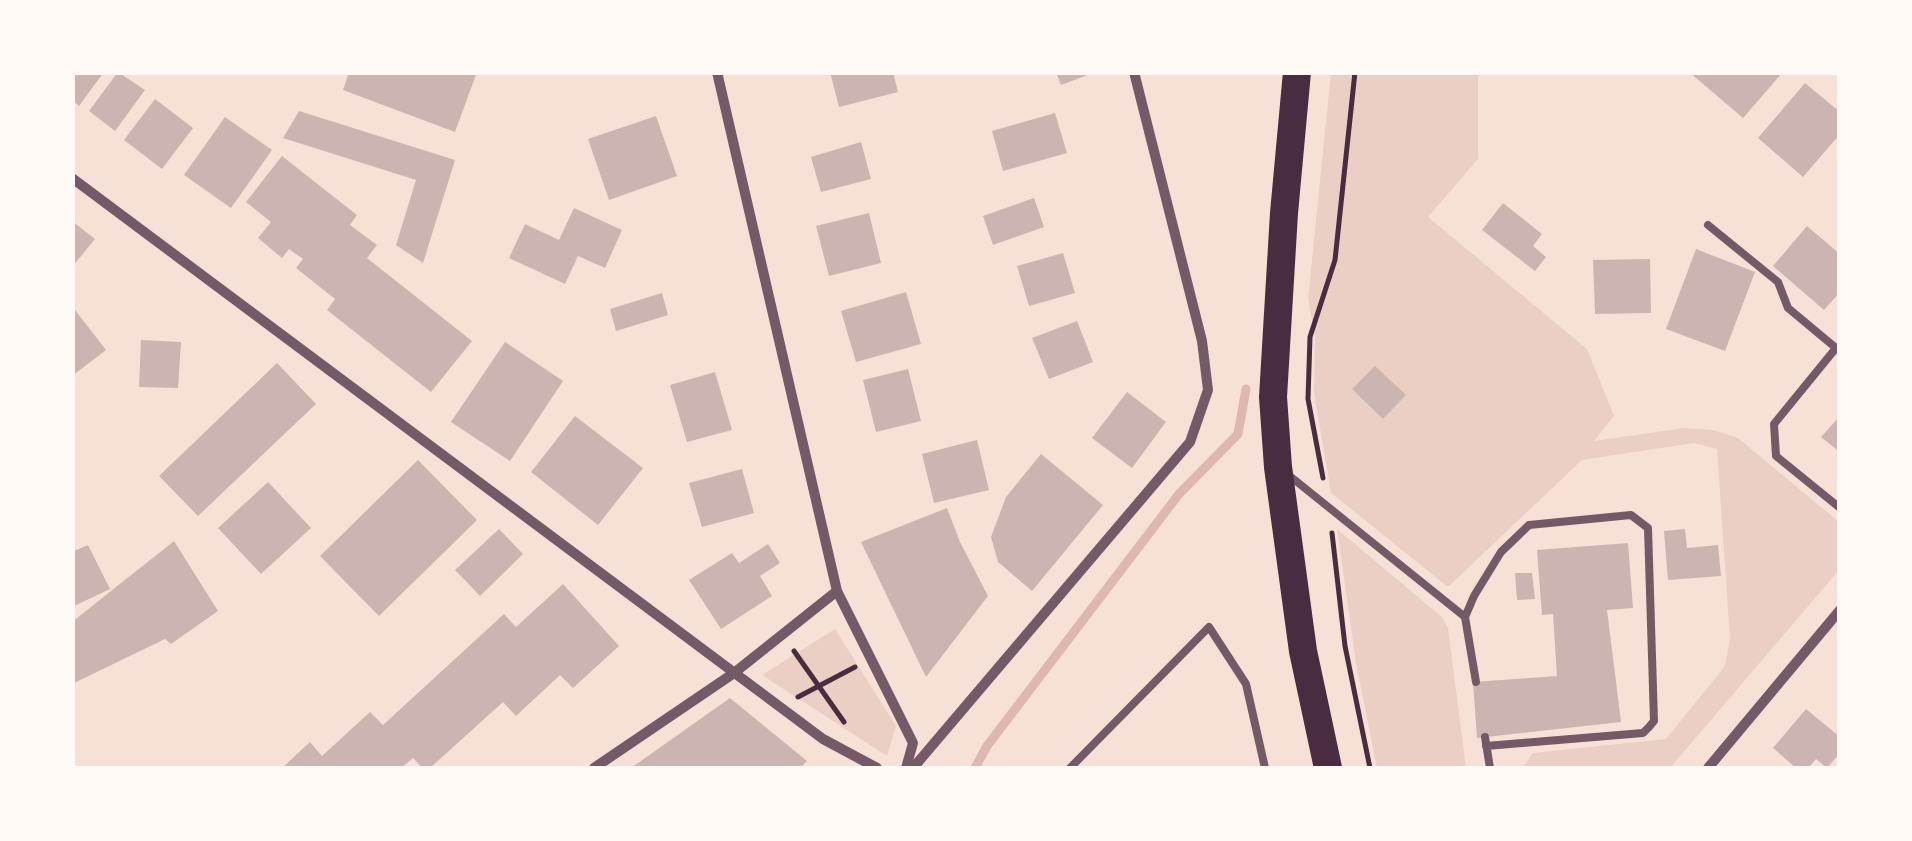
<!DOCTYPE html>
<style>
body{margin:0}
#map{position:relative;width:1912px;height:841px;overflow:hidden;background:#f7e1d7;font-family:"Source Serif 4",serif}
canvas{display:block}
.frame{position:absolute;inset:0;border:75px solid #fffaf5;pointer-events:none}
</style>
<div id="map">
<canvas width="1912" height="841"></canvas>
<div class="frame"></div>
</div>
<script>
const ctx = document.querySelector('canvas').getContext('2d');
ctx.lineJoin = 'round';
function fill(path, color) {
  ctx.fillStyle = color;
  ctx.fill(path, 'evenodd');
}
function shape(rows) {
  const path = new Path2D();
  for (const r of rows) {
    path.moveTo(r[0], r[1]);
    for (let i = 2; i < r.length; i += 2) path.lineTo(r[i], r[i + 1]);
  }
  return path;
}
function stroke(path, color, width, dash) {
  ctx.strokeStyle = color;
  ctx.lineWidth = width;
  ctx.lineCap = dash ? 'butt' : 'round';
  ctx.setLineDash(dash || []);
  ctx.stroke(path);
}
fill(shape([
 [1331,73,1478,73,1478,159,1428,217,1587,349,1614,416,1594,441,1684,428,1713,430,1738,438,1839,522,1839,570,1670,768,1522,768,1533,753,1666,739,1725,666,1730,639,1717,449,1694,443,1582,460,1448,587,1331,493,1314,393,1315,336,1308,299],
 [1337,529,1442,617,1448,628,1466,768,1377,768,1356,663],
 [835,629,896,726,887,756,762,675]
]), '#ebcfc5');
stroke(shape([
 [975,768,987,746,1179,494,1238,434,1246,389]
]), '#dcb8b0', 9);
fill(shape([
 [72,72,104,72,79,106,72,100],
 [118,72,145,90,115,131,89,111],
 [349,72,477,72,455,132,343,90],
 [830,72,893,72,898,92,839,107],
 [1056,72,1093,72,1093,73,1061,85],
 [1689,72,1783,72,1743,118],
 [1805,83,1840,112,1840,134,1803,177,1758,138],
 [155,99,193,128,162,169,124,140],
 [299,111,455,160,423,263,396,245,416,180,283,138],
 [1055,113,1067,153,1003,171,992,131],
 [656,116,677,176,609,200,588,139],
 [225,117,272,150,231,208,184,175],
 [861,142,871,179,821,192,811,157],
 [282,156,357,215,350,225,377,245,367,258,472,341,431,392,327,310,335,299,296,268,303,259,289,249,282,258,258,238,271,222,246,202],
 [1034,198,1044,227,993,245,983,216],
 [1503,203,1542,234,1533,246,1546,257,1535,271,1482,230],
 [574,208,622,230,605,268,578,256,565,284,509,258,525,224,559,240],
 [869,213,881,263,829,276,816,226],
 [72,221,95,239,72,267],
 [1807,226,1840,254,1840,292,1824,310,1773,266],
 [1696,249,1755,272,1725,351,1666,329],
 [1063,253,1075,293,1029,306,1017,266],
 [1650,259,1651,313,1595,314,1593,260],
 [906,292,921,344,856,362,841,311],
 [662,293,668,315,616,331,610,309],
 [72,306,106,350,72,376],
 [1077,321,1093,362,1049,379,1032,338],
 [141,340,181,342,178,388,139,387],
 [505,342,563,381,510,461,451,422],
 [277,363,316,404,198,516,159,476],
 [1375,366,1406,395,1383,419,1352,389],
 [908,369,921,421,876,432,863,380],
 [715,372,732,430,687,442,670,385],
 [1127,392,1166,422,1132,468,1092,438],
 [575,416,643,468,598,525,531,472],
 [1840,416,1840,452,1821,437],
 [977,440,989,490,934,503,922,454],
 [1041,454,1103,505,1032,591,998,562,991,537,1006,497],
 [418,460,477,520,379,616,320,556],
 [742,469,754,513,702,527,689,483],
 [268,482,311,528,261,574,218,528],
 [947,508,960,542,988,596,926,677,861,542],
 [499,529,523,554,480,596,455,570],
 [1685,529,1687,548,1718,545,1721,576,1668,580,1664,531],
 [174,541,218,611,171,644,165,639,72,684,72,622],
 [1628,543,1633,608,1607,610,1621,722,1477,738,1473,682,1557,676,1553,614,1542,615,1537,550],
 [768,544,780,563,760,576,772,596,721,629,689,580,732,553,739,563],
 [88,545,110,589,72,607,72,552],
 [1515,573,1532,573,1535,599,1517,600],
 [563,584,619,646,573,688,560,675,516,716,503,702,430,768,422,768,413,758,401,768,282,768,310,742,322,756,370,712,383,725,504,614,516,627],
 [730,698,807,761,800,768,631,768],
 [1806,709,1840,737,1840,753,1827,768,1816,759,1808,768,1796,768,1773,748]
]), '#ccb4b1');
stroke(shape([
 [1323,478,1308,399,1310,337,1335,260,1355,72],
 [1332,533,1345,646,1370,768],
 [794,651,844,722],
 [798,697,855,667]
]), '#4a2c40', 5);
stroke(shape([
 [1708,225,1778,282,1788,308,1836,348,1774,424,1776,456,1840,508],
 [1286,473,1465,617,1476,682],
 [1465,617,1474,596,1501,552,1529,525,1631,515,1648,528,1654,721,1649,727,1643,733,1486,746],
 [1485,737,1490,768],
 [1070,768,1209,627,1246,684,1265,768]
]), '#755966', 8);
stroke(shape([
 [717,72,837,591,913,743,906,768],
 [72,178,823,739,877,768],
 [594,768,734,673,837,591],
 [913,768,1190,442,1208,390,1202,341,1134,72],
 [1708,768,1840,610]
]), '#755966', 10);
stroke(shape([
 [1297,72,1284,213,1273,397,1278,467,1303,651,1328,768]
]), '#4a2c40', 28);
</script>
